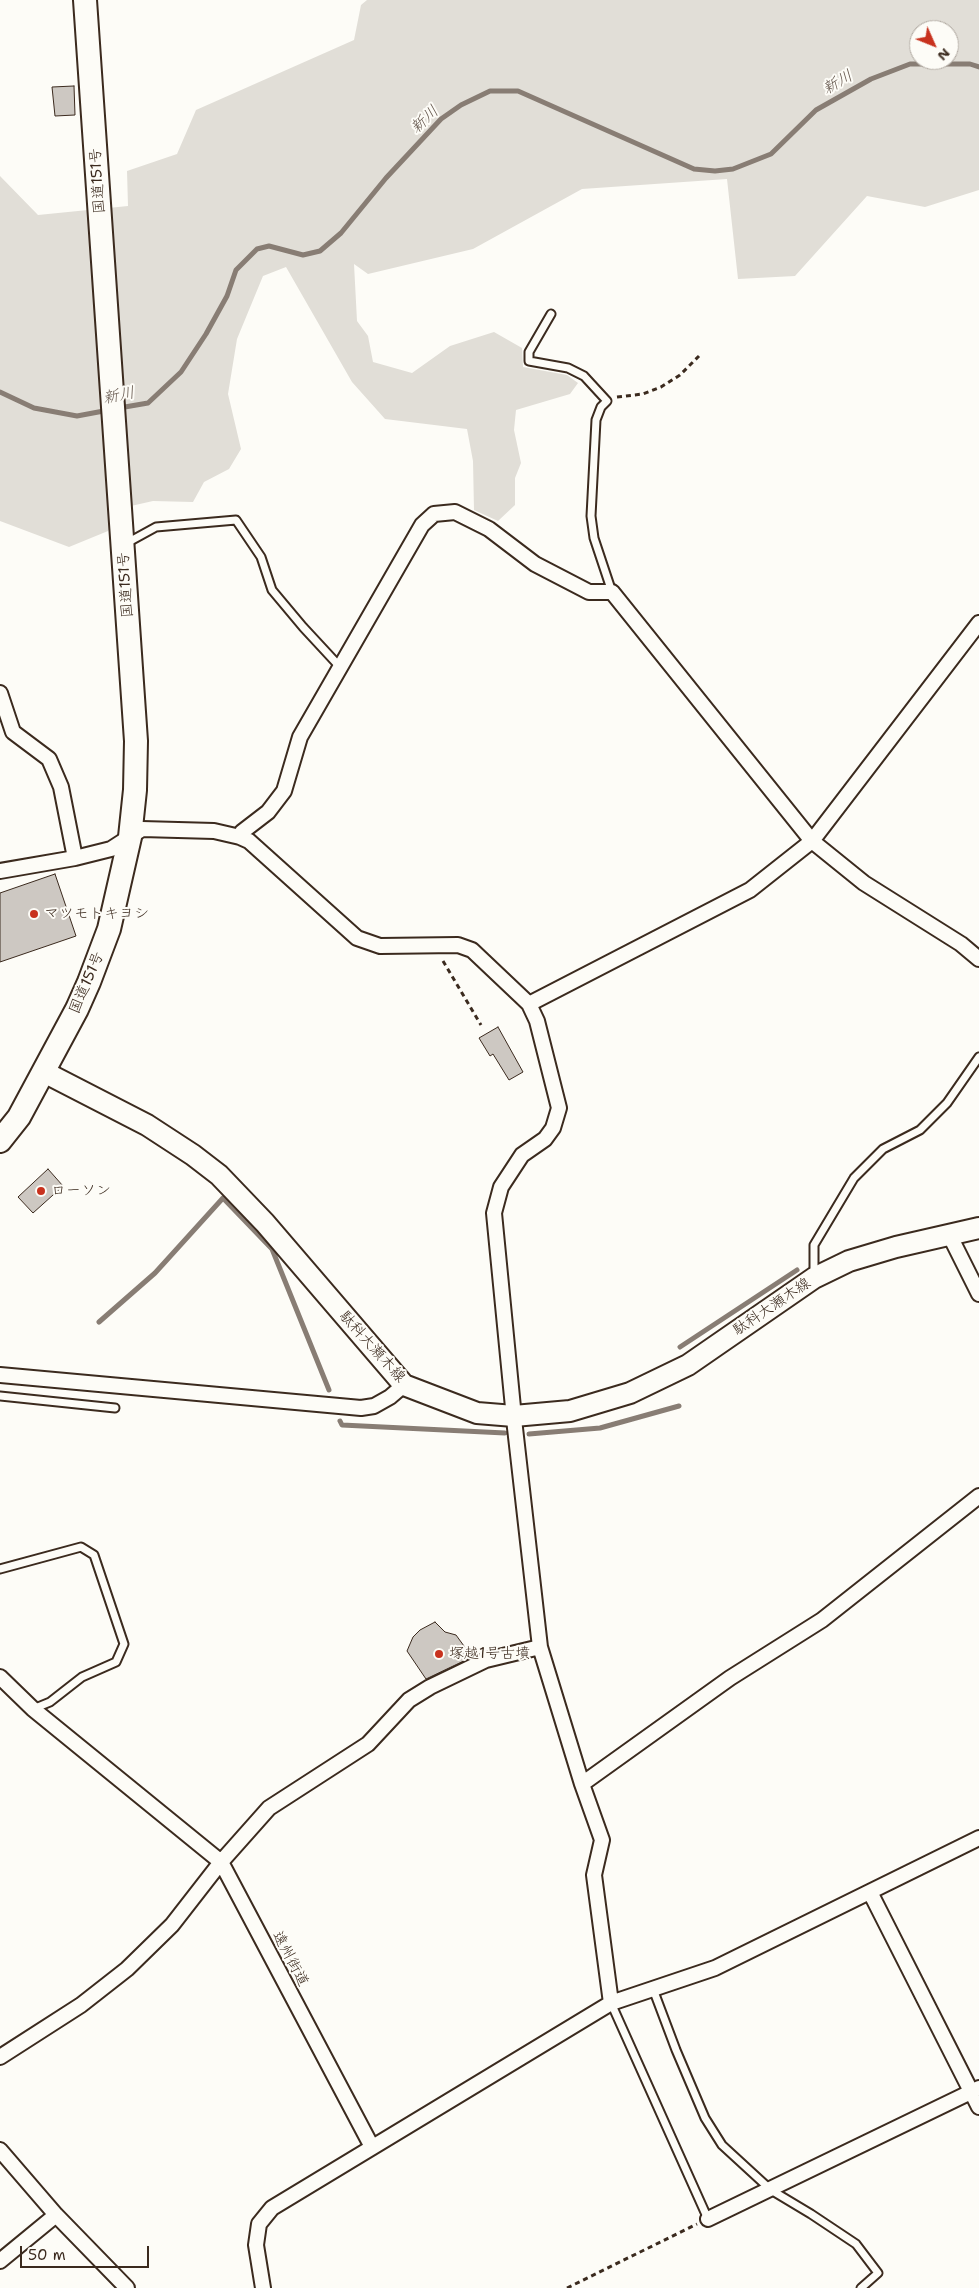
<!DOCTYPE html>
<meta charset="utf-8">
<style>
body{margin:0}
#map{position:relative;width:979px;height:2288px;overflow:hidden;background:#fdfcf7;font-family:"Shantell Sans",sans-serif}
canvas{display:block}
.north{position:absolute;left:909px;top:20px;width:50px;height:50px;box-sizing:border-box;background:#fdfcf7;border:1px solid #afa8a0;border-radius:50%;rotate:134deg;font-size:14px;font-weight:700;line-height:20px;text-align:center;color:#3b2a1e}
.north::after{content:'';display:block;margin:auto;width:18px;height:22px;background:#c8321e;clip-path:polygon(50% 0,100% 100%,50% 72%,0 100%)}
.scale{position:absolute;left:20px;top:2246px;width:129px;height:22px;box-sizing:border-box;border:2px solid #3b2a1e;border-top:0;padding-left:6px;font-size:15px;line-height:18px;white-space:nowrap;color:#3b2a1e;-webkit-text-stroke:4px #fdfcf7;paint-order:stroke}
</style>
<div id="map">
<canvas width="979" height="2288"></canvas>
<div class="north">N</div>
<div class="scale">50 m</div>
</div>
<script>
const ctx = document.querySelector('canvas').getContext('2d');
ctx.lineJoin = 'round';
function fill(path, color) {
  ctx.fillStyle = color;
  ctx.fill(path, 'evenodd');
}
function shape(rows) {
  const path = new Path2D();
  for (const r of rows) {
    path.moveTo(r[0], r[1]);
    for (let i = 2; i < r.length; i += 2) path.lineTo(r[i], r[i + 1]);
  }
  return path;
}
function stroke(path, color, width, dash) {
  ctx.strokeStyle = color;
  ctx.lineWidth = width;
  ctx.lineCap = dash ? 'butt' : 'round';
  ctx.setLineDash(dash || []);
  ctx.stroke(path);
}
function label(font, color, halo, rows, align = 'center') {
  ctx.font = font + ' "Shantell Sans","Klee One",sans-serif';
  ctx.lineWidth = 4;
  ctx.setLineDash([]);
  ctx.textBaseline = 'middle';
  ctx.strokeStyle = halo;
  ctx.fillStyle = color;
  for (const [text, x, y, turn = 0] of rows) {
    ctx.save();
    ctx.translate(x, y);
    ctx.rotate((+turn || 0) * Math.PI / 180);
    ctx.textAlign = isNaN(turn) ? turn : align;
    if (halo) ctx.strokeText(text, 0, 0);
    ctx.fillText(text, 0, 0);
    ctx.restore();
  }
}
fill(shape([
 [367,0,979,0,979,190,925,207,867,196,795,276,738,279,727,179,582,189,473,249,368,274,354,264,357,321,368,336,373,362,412,373,450,346,494,332,522,348,523,367,567,375,578,383,570,394,516,410,514,430,521,463,515,478,515,505,498,521,474,510,473,461,467,429,385,419,352,382,286,267,263,276,237,339,228,394,241,449,229,469,204,482,193,502,153,501,122,508,108,531,69,547,0,521,0,176,38,215,128,206,127,171,177,154,196,110,354,40,361,5],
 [919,30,949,30,949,60,919,60]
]), '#e1ded7');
stroke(shape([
 [0,392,34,408,77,416,109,410],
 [119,408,148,403,181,372,206,334,227,296,236,270,257,249,269,246,303,255,320,251,341,233,386,178,441,119,461,105,490,91,518,91,694,169,715,171,733,169,771,154,816,110,871,79,910,64,970,64,979,67],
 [99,1322,155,1273,223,1198,272,1249,329,1390],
 [680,1347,797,1270],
 [340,1421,342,1425,505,1433],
 [529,1434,600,1428,679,1406]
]), '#887d74', 5);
const building = shape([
 [74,86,75,115,55,116,52,87,74,86],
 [55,874,76,936,0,962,0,893,55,874],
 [498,1027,523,1072,509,1080,493,1054,490,1056,479,1038,498,1027],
 [48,1169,63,1186,33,1213,18,1197,48,1169],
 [435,1622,445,1632,456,1635,472,1657,426,1679,407,1651,413,1637,420,1630,435,1622]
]);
fill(building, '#cdc8c2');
stroke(building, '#3b2a1e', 1);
const service = shape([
 [551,314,529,352,529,361,568,368,584,376,607,401,601,407,596,420,591,516,594,538,612,592],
 [125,544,156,527,236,520,261,557,272,590,303,627,341,668],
 [814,1275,814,1245,854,1178,883,1149,920,1130,947,1103,979,1057],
 [0,1396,115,1408],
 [0,1569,81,1547,94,1555,124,1644,116,1662,82,1677,50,1702,33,1709],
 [653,1989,676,2050,705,2118,722,2145,771,2190,811,2214,856,2244,878,2273,861,2288],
 [611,2003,708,2219]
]);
const minor = shape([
 [0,693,13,732,49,759,61,787,75,858],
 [240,837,242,832,268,812,284,791,300,737,422,525,434,514,455,512,489,529,535,564,589,592,612,592,812,841,864,883,961,944,979,959],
 [0,871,75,858,111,849,142,829,214,831,240,837,249,841,357,938,380,946,458,945,472,950,529,1004,537,1021,559,1108,553,1128,545,1139,522,1155,501,1187,494,1213,515,1428,540,1647,582,1784,602,1840,594,1875,611,2003],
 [529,1004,750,890,812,841,979,623],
 [949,1234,979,1294],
 [0,1375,361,1408,374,1406,390,1397,404,1385],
 [0,1677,33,1709,221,1862,372,2147],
 [582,1784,730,1678,822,1620,979,1496],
 [870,1892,979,2107],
 [0,2057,81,2005,127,1969,172,1925,221,1862,269,1808,368,1744,409,1700,430,1687,486,1660,540,1647],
 [0,2150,56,2215,127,2288],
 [708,2219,979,2088],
 [0,2261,56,2215],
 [263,2288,256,2245,259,2224,272,2208,611,2003,715,1968,979,1838]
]);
const secondary = shape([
 [44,1072,147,1125,193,1155,219,1175,265,1223,404,1385,477,1413,514,1416,570,1411,630,1393,688,1365,814,1278,849,1261,896,1247,979,1228]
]);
const trunk = shape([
 [0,1141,19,1117,77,1009,89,982,109,929,130,837,135,790,136,741,85,0]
]);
stroke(service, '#3b2a1e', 11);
stroke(minor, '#3b2a1e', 18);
stroke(secondary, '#3b2a1e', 24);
stroke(trunk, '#3b2a1e', 26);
stroke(shape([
 [617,397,643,394,661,387,680,375,699,356],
 [443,961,481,1025],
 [567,2288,697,2224]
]), '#3b2a1e', 3, [5, 4]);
stroke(service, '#fdfcf7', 7);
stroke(minor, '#fdfcf7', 14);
stroke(secondary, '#fdfcf7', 20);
stroke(trunk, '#fdfcf7', 22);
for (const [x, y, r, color] of [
 [34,914,5,"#c8321e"],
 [41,1191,5,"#c8321e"],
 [439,1654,5,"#c8321e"]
]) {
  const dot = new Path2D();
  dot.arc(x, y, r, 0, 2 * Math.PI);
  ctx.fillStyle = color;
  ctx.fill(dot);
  stroke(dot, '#fdfcf7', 2);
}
label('15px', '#3b2a1e', '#fdfcf7', [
 ["国道151号",98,181,-94],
 ["国道151号",126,585,-94],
 ["国道151号",87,983,-67],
 ["駄科大瀬木線",772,1307,-34],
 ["駄科大瀬木線",372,1347,48],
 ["遠州街道",290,1959,62]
]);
label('15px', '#3b2a1e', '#fdfcf7', [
 ["マツモトキヨシ",44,914],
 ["ローソン",51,1191],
 ["塚越1号古墳",449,1654]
], 'left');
label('italic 16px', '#615349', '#fdfcf7', [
 ["新川",838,83,-30],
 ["新川",425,120,-43],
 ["新川",119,396,-11]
]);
</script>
